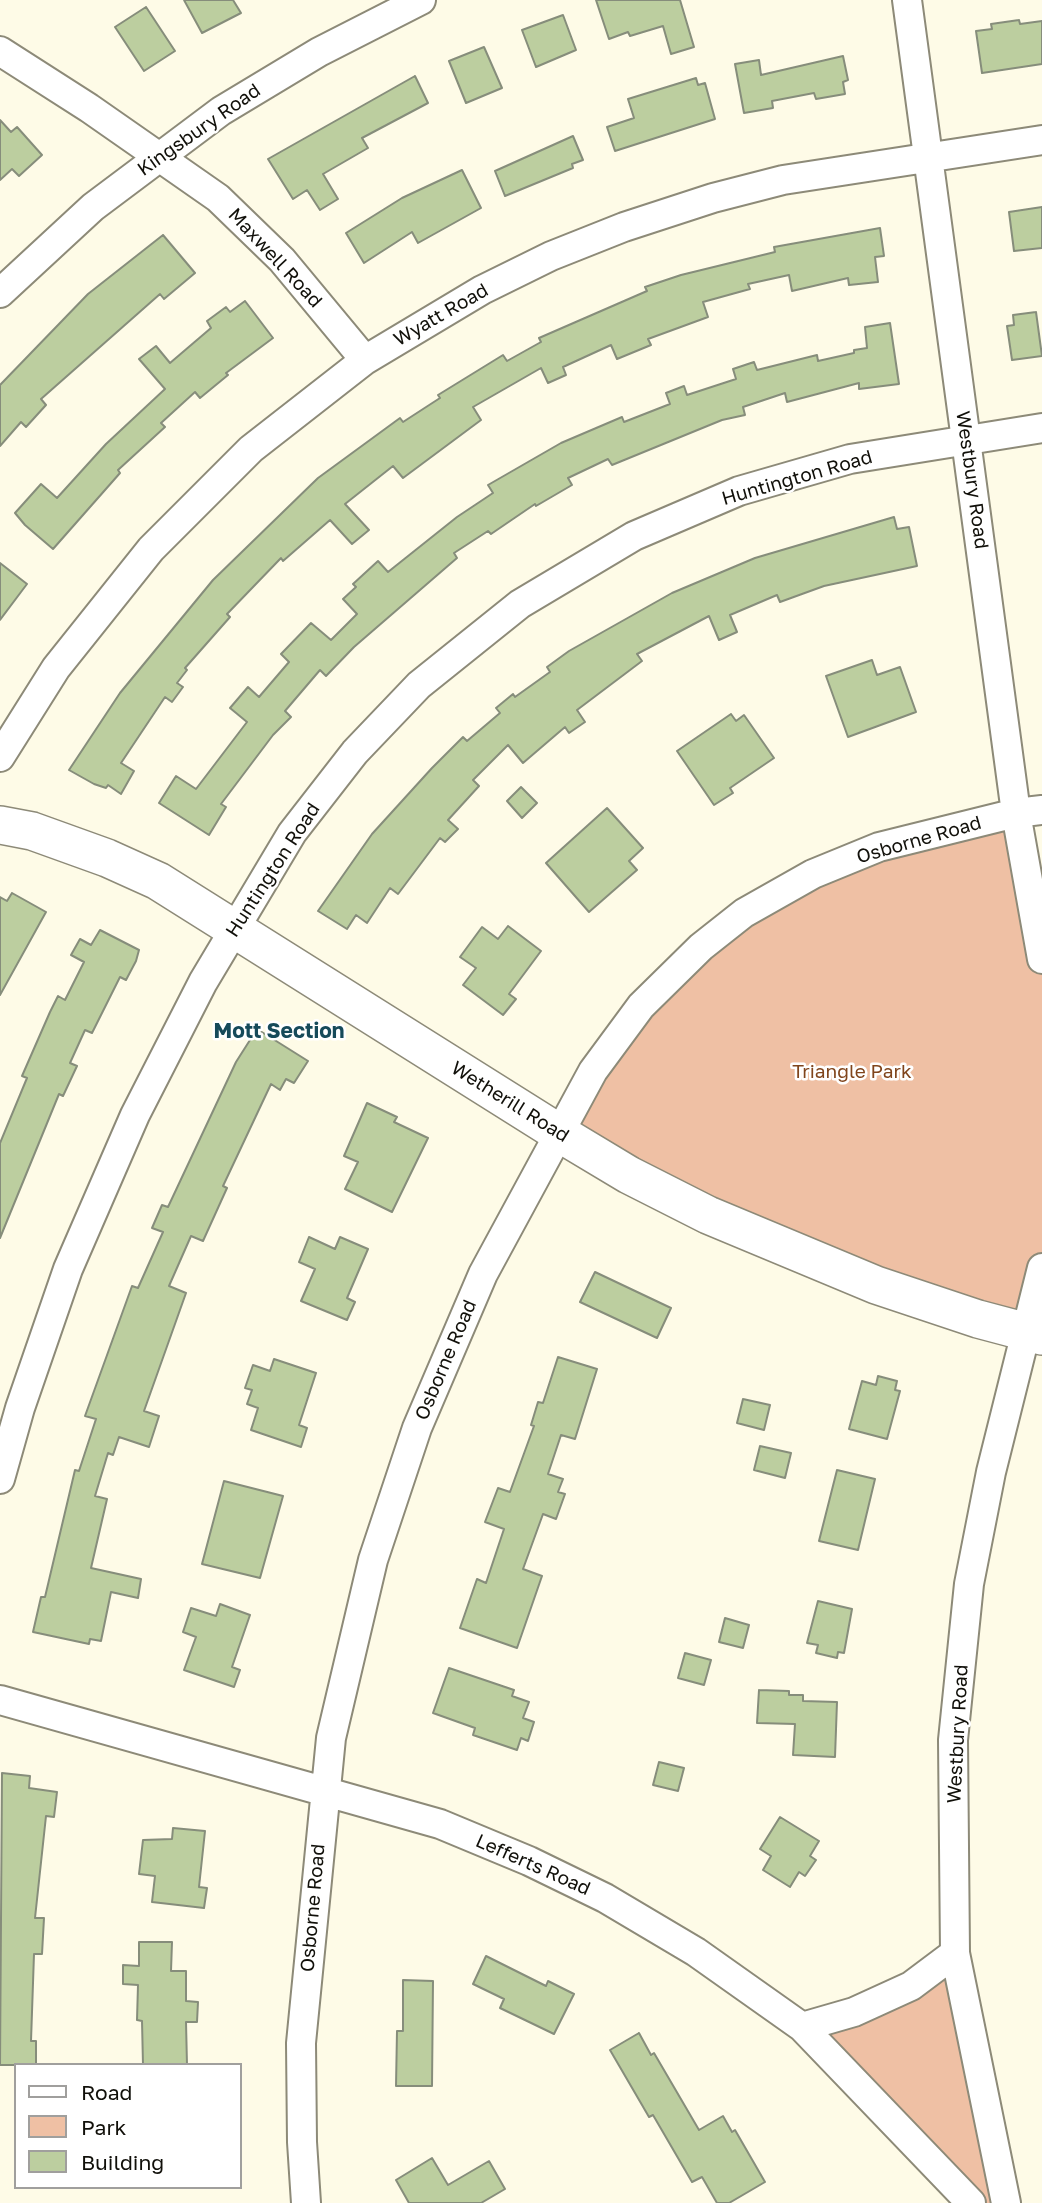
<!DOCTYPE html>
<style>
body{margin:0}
#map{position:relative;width:1042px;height:2203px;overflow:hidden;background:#fefbe7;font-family:"Golos Text",sans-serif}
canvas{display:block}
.legend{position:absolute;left:14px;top:2063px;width:228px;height:126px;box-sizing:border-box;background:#fff;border:2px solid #a09f9d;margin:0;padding:9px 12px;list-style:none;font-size:21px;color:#11100a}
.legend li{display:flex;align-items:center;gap:14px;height:35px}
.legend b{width:35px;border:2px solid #a09f9d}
</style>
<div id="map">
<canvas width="1042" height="2203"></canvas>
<ul class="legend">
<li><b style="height:9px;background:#fff"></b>Road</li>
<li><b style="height:19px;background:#efc0a4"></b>Park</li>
<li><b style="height:19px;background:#bcce9f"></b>Building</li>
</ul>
</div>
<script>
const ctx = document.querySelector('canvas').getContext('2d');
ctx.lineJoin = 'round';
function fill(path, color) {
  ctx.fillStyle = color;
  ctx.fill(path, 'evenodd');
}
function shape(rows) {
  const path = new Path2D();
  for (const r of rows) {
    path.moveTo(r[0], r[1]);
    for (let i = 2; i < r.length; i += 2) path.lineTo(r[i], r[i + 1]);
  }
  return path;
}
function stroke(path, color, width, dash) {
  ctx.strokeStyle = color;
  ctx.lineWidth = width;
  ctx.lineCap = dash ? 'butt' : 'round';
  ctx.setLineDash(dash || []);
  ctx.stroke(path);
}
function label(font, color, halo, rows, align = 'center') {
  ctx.font = font + ' "Golos Text",sans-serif';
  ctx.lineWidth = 5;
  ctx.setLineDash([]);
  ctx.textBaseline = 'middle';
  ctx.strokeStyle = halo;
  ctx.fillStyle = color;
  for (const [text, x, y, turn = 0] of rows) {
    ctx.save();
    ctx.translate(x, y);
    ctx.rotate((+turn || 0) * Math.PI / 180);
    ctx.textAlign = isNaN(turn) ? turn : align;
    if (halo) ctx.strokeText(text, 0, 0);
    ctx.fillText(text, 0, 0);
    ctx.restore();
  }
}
fill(shape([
 [1016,813,1042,959,1042,1268,1027,1332,559,1133,641,1006,813,874],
 [955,1953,1004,2203,973,2203,802,2027]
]), '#efc0a4');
const building = shape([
 [184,0,233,0,241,13,202,33,184,0],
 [596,0,680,0,694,47,671,54,663,26,630,36,628,32,609,39,596,0],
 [146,7,175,51,144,71,115,27,146,7],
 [563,15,576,50,536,67,522,30,563,15],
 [1019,20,1020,24,1042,21,1042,64,982,73,976,31,992,29,991,24,1019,20],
 [484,47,502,88,466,103,449,61,484,47],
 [843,56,848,80,843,82,845,94,816,99,814,93,772,101,773,108,744,113,735,64,759,60,761,75,843,56],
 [415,76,428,103,362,138,368,148,323,174,338,199,320,210,307,190,293,199,268,159,415,76],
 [696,78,698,85,705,83,715,119,615,151,607,127,634,118,628,99,696,78],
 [0,120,11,132,17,127,42,155,19,176,12,169,0,180,0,120],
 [573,136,583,160,572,164,573,168,505,196,495,171,573,136],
 [462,170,481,208,418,243,412,232,364,263,346,233,402,198,462,170],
 [1042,207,1042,248,1014,251,1009,212,1042,207],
 [880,228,884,256,875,257,878,282,849,285,848,278,792,291,789,275,748,284,750,289,703,302,708,317,648,339,651,345,617,359,611,345,563,367,566,375,548,383,541,368,473,407,481,420,403,478,393,466,345,504,369,530,352,544,330,520,283,561,281,558,227,614,230,617,185,668,187,670,177,683,183,687,172,702,165,697,121,763,134,771,121,794,108,785,106,788,94,784,69,770,120,693,213,580,318,478,400,418,403,422,440,398,438,395,503,355,507,361,541,342,539,338,647,291,645,287,681,275,775,252,774,247,880,228],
 [163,235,195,273,164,299,160,294,41,399,46,405,26,427,21,422,0,446,0,385,88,294,163,235],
 [245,301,273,338,226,373,228,375,200,398,195,392,161,423,165,427,118,470,120,473,53,549,25,525,15,513,41,484,57,498,106,444,165,389,139,359,156,346,170,363,211,328,207,321,226,307,230,312,245,301],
 [1036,312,1042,356,1012,360,1007,326,1014,325,1013,315,1036,312],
 [890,323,899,384,859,389,859,383,787,402,785,393,743,407,745,415,722,420,612,465,608,459,568,478,572,485,536,506,535,504,491,534,488,531,454,553,457,558,354,647,326,676,320,670,285,711,291,717,273,735,221,804,226,807,209,835,159,803,176,776,196,789,247,722,230,708,248,687,259,697,289,662,281,654,311,623,331,640,357,614,343,599,356,587,353,584,378,561,388,572,457,517,493,493,488,485,561,443,622,417,624,422,670,404,666,393,684,386,687,395,736,379,733,369,754,362,757,370,817,355,818,361,854,353,854,350,867,348,865,327,890,323],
 [894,517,897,529,909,527,917,566,824,586,780,602,777,595,730,615,737,632,719,640,709,616,637,654,642,661,577,710,585,722,569,733,565,727,523,763,508,745,473,780,479,786,448,820,458,829,445,842,440,838,398,894,390,888,367,923,356,915,347,929,318,911,372,834,432,768,463,737,467,741,500,713,496,708,513,694,515,697,550,672,547,667,569,651,672,593,755,558,894,517],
 [0,563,27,584,0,620,0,563],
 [872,660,877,675,900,667,916,712,848,737,826,676,872,660],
 [731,714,736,721,744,715,774,758,730,788,733,793,714,805,677,751,731,714],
 [521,787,537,803,522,818,507,801,521,787],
 [607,808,643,848,629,861,637,870,589,912,546,863,607,808],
 [12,893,46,912,0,995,0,897,7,901,12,893],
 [508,926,541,951,509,994,516,999,503,1015,463,985,476,968,460,957,482,927,498,939,508,926],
 [100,930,139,950,136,961,126,980,120,977,92,1033,85,1030,70,1063,77,1066,63,1096,59,1094,0,1238,0,1143,27,1078,22,1076,50,1012,58,996,65,1000,84,962,71,955,80,939,91,945,100,930],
 [257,1029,308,1061,294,1083,286,1079,280,1090,271,1084,223,1186,227,1188,203,1241,191,1236,169,1286,186,1293,144,1411,159,1416,149,1447,119,1437,113,1455,108,1453,95,1496,107,1499,91,1568,141,1579,138,1598,111,1592,101,1641,90,1639,89,1644,33,1632,41,1597,45,1597,75,1470,79,1471,96,1419,85,1416,132,1286,138,1288,163,1232,152,1228,162,1205,168,1207,236,1062,257,1029],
 [367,1103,397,1117,394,1122,428,1138,392,1212,345,1189,358,1162,344,1156,367,1103],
 [309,1237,335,1249,340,1237,368,1249,347,1298,355,1302,347,1320,301,1301,315,1269,299,1262,309,1237],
 [595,1272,671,1308,657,1338,580,1302,595,1272],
 [558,1357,597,1369,575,1439,561,1435,548,1474,563,1479,558,1492,565,1494,556,1519,543,1514,523,1569,542,1576,517,1648,460,1628,477,1579,486,1583,504,1529,485,1522,498,1488,510,1492,534,1426,531,1425,538,1402,543,1403,558,1357],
 [274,1359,316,1373,299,1425,307,1428,301,1447,251,1430,258,1408,247,1404,252,1390,245,1388,253,1365,270,1371,274,1359],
 [878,1376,897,1381,895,1390,900,1391,887,1439,849,1429,862,1381,876,1385,878,1376],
 [743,1399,770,1405,764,1430,737,1423,743,1399],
 [760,1446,791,1453,785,1478,754,1470,760,1446],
 [837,1470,875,1479,858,1550,819,1541,837,1470],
 [224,1481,283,1496,260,1578,202,1564,224,1481],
 [818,1601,852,1609,844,1653,838,1652,837,1658,816,1653,818,1645,807,1643,818,1601],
 [220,1604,250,1615,232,1667,240,1670,234,1687,184,1670,196,1637,183,1632,191,1608,216,1616,220,1604],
 [725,1618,749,1625,743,1648,719,1642,725,1618],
 [685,1653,711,1660,704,1685,678,1678,685,1653],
 [449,1668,514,1690,512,1696,529,1702,523,1718,534,1722,528,1741,521,1738,517,1750,473,1735,475,1728,433,1713,449,1668],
 [759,1690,789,1691,789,1695,803,1695,803,1701,837,1702,835,1757,793,1755,795,1724,757,1723,759,1690],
 [659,1762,684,1768,678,1791,653,1785,659,1762],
 [2,1773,30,1776,29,1788,57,1792,54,1817,46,1816,35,1918,44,1918,42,1954,34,1954,31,2041,36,2041,36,2065,0,2065,2,1773],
 [780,1817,819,1841,810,1856,816,1860,805,1876,799,1872,790,1887,763,1870,771,1856,760,1849,780,1817],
 [173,1828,205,1831,199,1887,207,1888,204,1908,152,1902,155,1876,139,1874,143,1840,172,1839,173,1828],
 [139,1942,172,1942,171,1971,186,1971,186,2001,198,2002,197,2022,186,2022,187,2065,143,2065,142,2021,137,2020,138,1985,123,1984,123,1965,139,1966,139,1942],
 [486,1956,546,1986,548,1981,574,1994,554,2034,500,2008,504,1999,473,1984,486,1956],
 [403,1980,433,1981,432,2086,396,2086,397,2031,403,2031,403,1980],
 [639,2033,651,2055,654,2053,699,2130,723,2116,732,2132,735,2130,765,2182,729,2203,717,2203,702,2177,692,2182,653,2115,649,2117,610,2050,639,2033],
 [432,2158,448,2185,489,2161,505,2189,481,2203,409,2203,396,2180,432,2158]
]);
fill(building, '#bcce9f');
stroke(building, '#868d7b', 2);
const minor = shape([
 [907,0,1016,813,1042,959],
 [0,51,89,108,218,198,282,260,365,360],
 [0,293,93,207,221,111,319,52,421,0],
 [0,757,56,668,151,549,251,449,365,360,482,290,551,256,624,227,713,198,783,180,1042,140],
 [0,1479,20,1408,68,1269,135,1115,203,982,292,833,355,752,419,685,520,604,634,536,739,491,850,459,1042,428],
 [0,1700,440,1824,529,1861,605,1898,696,1952,802,2027,971,2203],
 [802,2027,854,2012,911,1986,955,1953],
 [306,2203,302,2142,301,2043,331,1738,373,1560,417,1428,483,1274,593,1071,641,1006,701,947,744,913,813,874,879,847,1016,813,1042,810],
 [1006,2203,955,1953,953,1740,969,1584,991,1472,1042,1268]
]);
const tertiary = shape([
 [0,825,32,831,107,858,158,881,559,1133,629,1175,708,1215,876,1285,978,1319,1042,1336]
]);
stroke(minor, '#8d8a78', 32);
stroke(tertiary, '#8d8a78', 40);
stroke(minor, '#fff', 28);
stroke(tertiary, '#fff', 37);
label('19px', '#11100a', '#fff', [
 ["Kingsbury Road",199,130,-35],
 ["Maxwell Road",275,258,47],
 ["Wyatt Road",441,315,-30],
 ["Huntington Road",797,478,-16],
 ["Westbury Road",972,480,82],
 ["Osborne Road",919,840,-16],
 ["Huntington Road",273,870,-57],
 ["Wetherill Road",510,1102,32],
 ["Osborne Road",446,1360,-67],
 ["Westbury Road",958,1734,-87],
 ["Lefferts Road",533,1865,24],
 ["Osborne Road",313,1908,-85]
]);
label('19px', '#80451c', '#fff', [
 ["Triangle Park",852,1072]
]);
label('bold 21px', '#164a5a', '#fff', [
 ["Mott Section",279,1031]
]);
</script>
